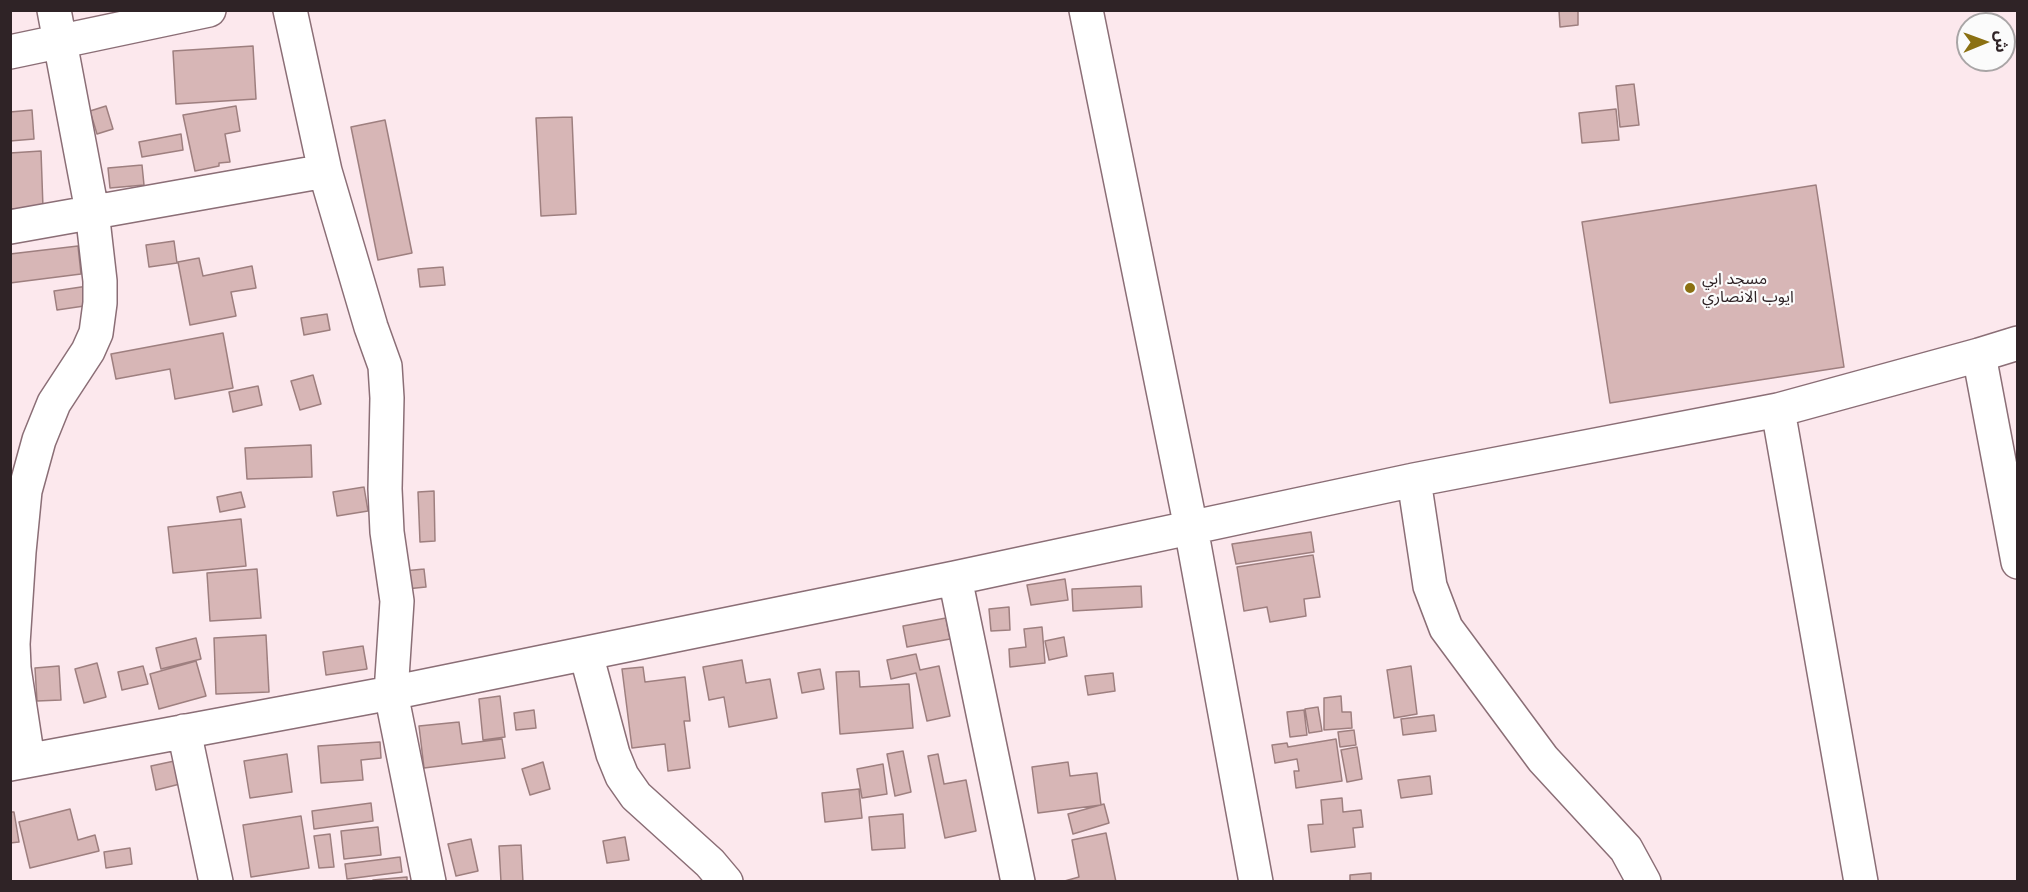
<!DOCTYPE html>
<meta charset="utf-8">
<style>
body{margin:0}
#map{position:relative;width:2028px;height:892px;overflow:hidden;background:#fce8ed;font-family:"Libre Baskerville","Noto Sans Arabic",serif}
canvas{display:block}
.frame{position:absolute;inset:0;border:12px solid #2f2326;pointer-events:none}
.north{position:absolute;left:1956px;top:12px;width:60px;height:60px;box-sizing:border-box;background:#fbfbfb;border:2px solid #a9a5a6;border-radius:50%;rotate:89deg;font-size:16px;font-weight:700;line-height:24px;text-align:center;color:#2f2326}
.north::after{content:'';display:block;margin:auto;width:21px;height:27px;background:#8b7012;clip-path:polygon(50% 0,100% 100%,50% 72%,0 100%)}
</style>
<div id="map">
<canvas width="2028" height="892"></canvas>
<div class="frame"></div>
<div class="north">ش</div>
</div>
<script>
const ctx = document.querySelector('canvas').getContext('2d');
ctx.lineJoin = 'round';
function fill(path, color) {
  ctx.fillStyle = color;
  ctx.fill(path, 'evenodd');
}
function shape(rows) {
  const path = new Path2D();
  for (const r of rows) {
    path.moveTo(r[0], r[1]);
    for (let i = 2; i < r.length; i += 2) path.lineTo(r[i], r[i + 1]);
  }
  return path;
}
function stroke(path, color, width, dash) {
  ctx.strokeStyle = color;
  ctx.lineWidth = width;
  ctx.lineCap = dash ? 'butt' : 'round';
  ctx.setLineDash(dash || []);
  ctx.stroke(path);
}
function label(font, color, halo, rows, align = 'center') {
  ctx.font = font + ' "Libre Baskerville","Noto Sans Arabic",serif';
  ctx.lineWidth = 4.5;
  ctx.setLineDash([]);
  ctx.textBaseline = 'middle';
  ctx.strokeStyle = halo;
  ctx.fillStyle = color;
  for (const [text, x, y, turn = 0] of rows) {
    ctx.save();
    ctx.translate(x, y);
    ctx.rotate((+turn || 0) * Math.PI / 180);
    ctx.textAlign = isNaN(turn) ? turn : align;
    if (halo) ctx.strokeText(text, 0, 0);
    ctx.fillText(text, 0, 0);
    ctx.restore();
  }
}
const building = shape([
 [1559,10,1586,10,1578,11,1578,25,1560,27,1559,10],
 [253,46,256,99,176,104,173,51,253,46],
 [1634,84,1639,125,1620,127,1616,86,1634,84],
 [106,106,113,129,97,134,90,111,106,106],
 [236,106,240,131,225,134,230,162,219,163,219,166,195,171,183,115,236,106],
 [1616,109,1619,140,1582,143,1579,113,1616,109],
 [32,110,34,139,10,141,10,112,32,110],
 [572,117,576,214,541,216,536,118,572,117],
 [385,120,412,253,378,260,351,127,385,120],
 [181,134,183,150,142,157,139,142,181,134],
 [41,151,43,208,10,209,10,153,41,151],
 [142,165,144,185,110,188,108,168,142,165],
 [1816,185,1844,367,1610,403,1582,222,1816,185],
 [174,241,177,263,149,267,146,245,174,241],
 [78,246,81,274,10,283,10,254,78,246],
 [199,258,203,276,252,266,256,288,231,292,236,316,190,325,178,262,199,258],
 [443,267,445,285,420,287,418,269,443,267],
 [88,286,91,305,57,310,54,291,88,286],
 [327,314,330,330,304,335,301,318,327,314],
 [223,333,233,388,175,399,170,369,116,379,111,354,223,333],
 [313,375,321,404,300,410,291,381,313,375],
 [258,386,262,405,233,412,229,392,258,386],
 [311,445,312,477,247,479,245,448,311,445],
 [364,487,368,511,337,516,333,492,364,487],
 [434,491,435,541,420,542,418,492,434,491],
 [241,492,245,507,220,512,217,497,241,492],
 [241,519,246,566,173,573,168,527,241,519],
 [1311,532,1314,552,1236,564,1232,544,1311,532],
 [1313,555,1320,597,1304,599,1306,616,1270,622,1267,607,1244,611,1237,567,1313,555],
 [257,569,261,618,210,621,207,573,257,569],
 [424,569,426,587,406,589,404,571,424,569],
 [1065,579,1068,600,1031,605,1027,585,1065,579],
 [1141,586,1142,607,1073,611,1072,589,1141,586],
 [1009,607,1010,630,991,631,989,609,1009,607],
 [946,618,950,639,907,647,903,626,946,618],
 [1042,627,1045,663,1010,667,1009,649,1026,647,1024,629,1042,627],
 [266,635,269,692,216,694,214,638,266,635],
 [1064,637,1067,656,1049,660,1045,641,1064,637],
 [196,638,201,659,161,669,156,648,196,638],
 [363,646,367,669,326,675,323,652,363,646],
 [916,654,920,670,939,666,950,716,927,721,916,673,891,679,887,660,916,654],
 [742,660,746,683,770,679,777,718,729,727,724,697,709,700,703,667,742,660],
 [196,661,206,696,159,709,150,674,196,661],
 [97,663,106,697,84,703,75,669,97,663],
 [59,666,61,700,37,701,35,668,59,666],
 [143,666,148,684,122,690,118,672,143,666],
 [1411,666,1417,714,1394,718,1387,670,1411,666],
 [643,667,645,682,685,677,690,721,684,721,690,768,668,771,665,744,632,748,622,669,643,667],
 [820,669,824,689,802,693,798,673,820,669],
 [859,671,860,687,909,684,913,728,840,734,836,672,859,671],
 [1113,673,1115,691,1088,695,1085,676,1113,673],
 [500,696,505,737,483,740,479,699,500,696],
 [1341,696,1342,712,1351,712,1352,728,1324,730,1324,698,1341,696],
 [1318,707,1322,731,1309,733,1305,709,1318,707],
 [534,710,536,728,516,730,514,713,534,710],
 [1304,710,1307,735,1290,737,1287,712,1304,710],
 [1434,715,1436,731,1403,735,1401,719,1434,715],
 [459,722,462,744,502,739,505,758,424,768,419,726,459,722],
 [1354,730,1356,745,1340,747,1338,732,1354,730],
 [1336,739,1342,781,1296,788,1294,771,1299,771,1297,759,1275,763,1272,745,1287,743,1288,747,1336,739],
 [380,742,381,758,361,760,363,780,321,783,318,746,380,742],
 [1357,747,1362,779,1347,782,1341,750,1357,747],
 [903,751,911,792,895,796,887,754,903,751],
 [287,754,292,792,250,798,244,761,287,754],
 [938,754,944,784,966,780,976,831,945,838,928,756,938,754],
 [179,760,184,783,156,790,151,766,179,760],
 [543,762,550,789,530,795,522,769,543,762],
 [1068,762,1070,776,1097,773,1101,805,1038,813,1032,767,1068,762],
 [883,764,887,794,862,798,857,769,883,764],
 [1430,776,1432,794,1401,798,1398,780,1430,776],
 [859,789,862,818,825,822,822,793,859,789],
 [1342,798,1343,812,1361,810,1363,827,1353,828,1355,847,1311,852,1308,825,1323,824,1321,800,1342,798],
 [371,803,373,821,314,829,312,811,371,803],
 [1104,804,1109,823,1073,834,1068,814,1104,804],
 [70,809,78,840,95,835,99,851,30,868,19,822,70,809],
 [10,812,14,812,19,842,10,843,10,812],
 [903,814,905,848,872,850,869,817,903,814],
 [301,816,309,868,251,877,243,825,301,816],
 [378,827,381,855,344,859,341,831,378,827],
 [1106,833,1116,882,1061,882,1079,877,1072,840,1106,833],
 [330,834,334,867,319,868,314,836,330,834],
 [625,837,629,860,607,863,603,841,625,837],
 [471,839,478,871,456,876,448,844,471,839],
 [521,845,523,882,501,882,499,846,521,845],
 [130,848,132,864,106,868,104,852,130,848],
 [400,857,402,872,347,879,345,864,400,857],
 [1371,873,1371,882,1350,882,1350,875,1371,873],
 [407,877,407,882,374,882,373,880,407,877]
]);
fill(building, '#d7b6b6');
stroke(building, '#9e7f7f', 1.5);
const minor = shape([
 [290,10,325,171,371,327,385,366,387,398,385,489,387,532,397,601,391,693,429,882],
 [1086,10,1191,528,1256,882],
 [10,52,209,10],
 [10,227,325,171],
 [1979,355,2018,562],
 [1778,410,1861,882],
 [1414,480,1430,586,1446,628,1543,759,1626,849,1644,882],
 [955,578,1018,882],
 [586,654,613,754,622,776,636,796,710,863,726,882],
 [184,731,216,882],
 [28,760,14,668,13,644,19,552,25,491,39,440,54,403,88,351,96,333,100,303,100,281,92,211,54,10],
 [10,764,391,693,955,578,1414,480,1778,410,1979,355,2018,343]
]);
stroke(minor, '#8b6e76', 36);
stroke(minor, '#fff', 33);
for (const [x, y, r, color] of [
 [1690,288,6,"#8b7012"]
]) {
  const dot = new Path2D();
  dot.arc(x, y, r, 0, 2 * Math.PI);
  ctx.fillStyle = color;
  ctx.fill(dot);
  stroke(dot, '#fbfbfb', 2);
}
label('16px', '#2f2326', '#fbfbfb', [
 ["مسجد ابي",1702,279],
 ["ايوب الانصاري",1702,297]
], 'left');
</script>
